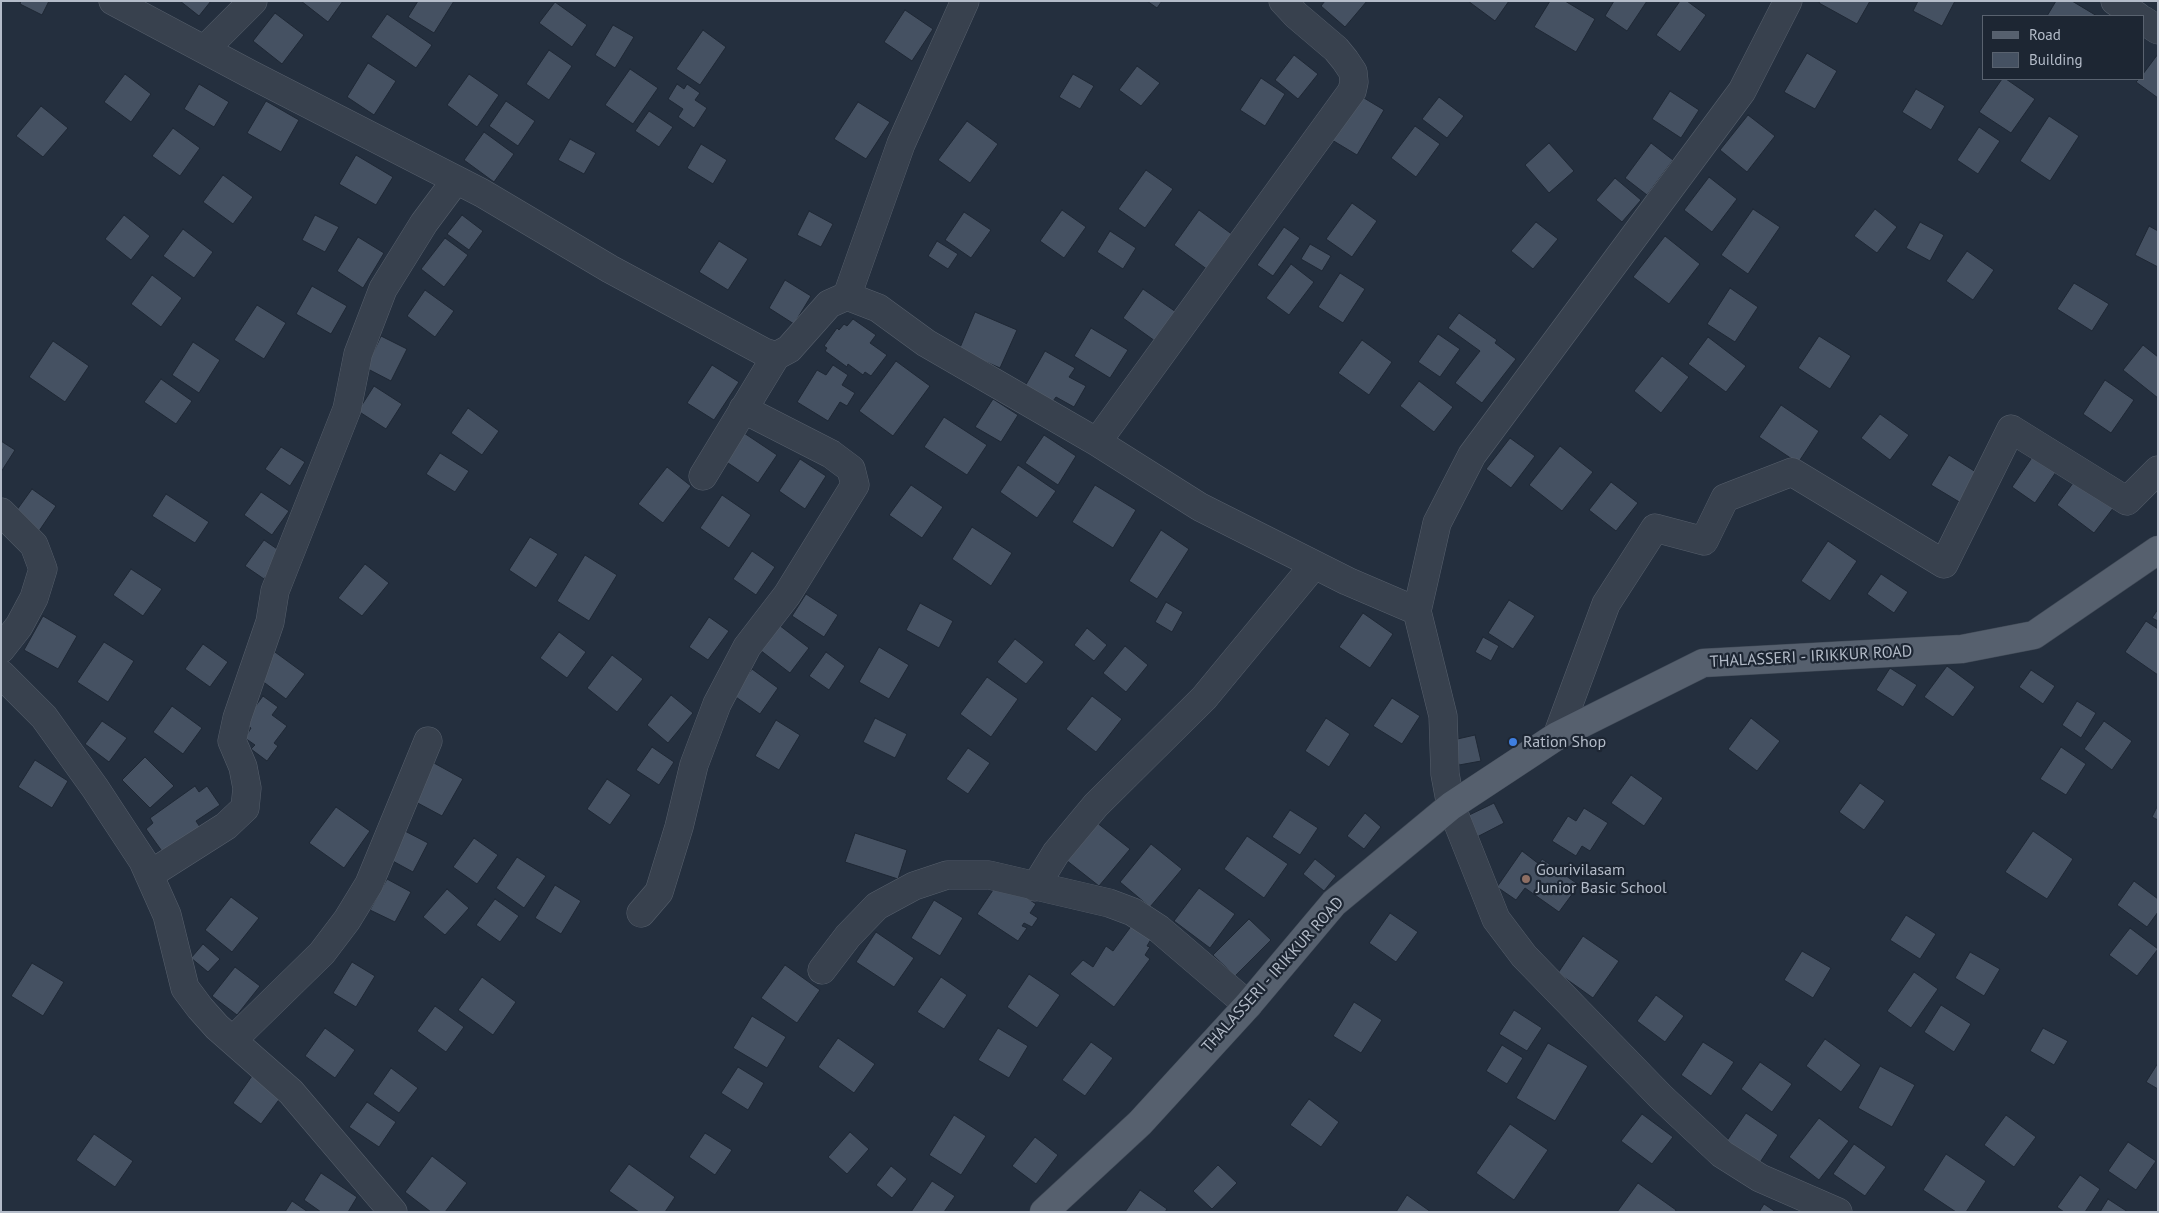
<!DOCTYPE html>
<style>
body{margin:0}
#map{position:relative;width:2159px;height:1213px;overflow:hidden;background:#242f3e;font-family:"PT Sans",sans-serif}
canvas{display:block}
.frame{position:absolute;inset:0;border:2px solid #b4bcc9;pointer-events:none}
.legend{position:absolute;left:1982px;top:15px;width:162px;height:65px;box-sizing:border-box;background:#1d2633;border:1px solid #59626f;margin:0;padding:6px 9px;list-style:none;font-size:15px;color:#b4bcc9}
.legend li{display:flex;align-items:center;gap:10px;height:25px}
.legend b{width:25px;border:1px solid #59626f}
</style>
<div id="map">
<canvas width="2159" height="1213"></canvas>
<div class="frame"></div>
<ul class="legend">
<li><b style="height:6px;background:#56606e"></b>Road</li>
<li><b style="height:14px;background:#455162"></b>Building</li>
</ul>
</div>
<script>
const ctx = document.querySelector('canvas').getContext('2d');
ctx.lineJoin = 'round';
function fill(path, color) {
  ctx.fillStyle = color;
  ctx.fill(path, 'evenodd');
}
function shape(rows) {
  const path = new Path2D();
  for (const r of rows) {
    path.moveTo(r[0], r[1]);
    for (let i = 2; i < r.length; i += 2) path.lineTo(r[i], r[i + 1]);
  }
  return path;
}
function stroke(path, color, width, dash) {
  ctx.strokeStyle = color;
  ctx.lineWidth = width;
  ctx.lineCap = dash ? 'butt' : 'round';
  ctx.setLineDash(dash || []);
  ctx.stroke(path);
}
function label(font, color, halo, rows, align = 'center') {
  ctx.font = font + ' "PT Sans",sans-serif';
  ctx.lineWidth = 4.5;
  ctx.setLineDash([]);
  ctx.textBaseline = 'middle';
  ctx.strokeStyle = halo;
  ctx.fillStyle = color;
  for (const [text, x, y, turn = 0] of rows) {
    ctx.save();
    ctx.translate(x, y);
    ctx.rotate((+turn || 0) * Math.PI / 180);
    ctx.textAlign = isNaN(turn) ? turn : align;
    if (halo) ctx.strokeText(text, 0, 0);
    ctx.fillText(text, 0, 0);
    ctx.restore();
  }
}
const building = shape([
 [21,1,49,1,42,15,20,4,21,1],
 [180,1,211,1,199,16,180,1],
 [301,1,343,1,328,22,301,1],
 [418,1,454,1,434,33,408,17,418,1],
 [1147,1,1162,1,1157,8,1147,1],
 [1325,1,1367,1,1345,27,1321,6,1325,1],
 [1468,1,1509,1,1495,21,1468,1],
 [1550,1,1565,1,1595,19,1576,52,1534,27,1550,1],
 [1614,1,1647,1,1627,31,1605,16,1614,1],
 [1680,1,1687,1,1706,15,1680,52,1656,35,1680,1],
 [1820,1,1870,1,1857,24,1819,3,1820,1],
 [1918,1,1955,1,1942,26,1913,11,1918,1],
 [2056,1,2072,1,2097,16,2047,16,2056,1],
 [555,2,587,25,572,47,539,23,555,2],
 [905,10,933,29,912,61,884,42,905,10],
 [275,13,304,35,282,64,253,41,275,13],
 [387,14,432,45,416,68,371,37,387,14],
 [613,25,634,37,615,68,595,55,613,25],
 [703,30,726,47,700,85,676,69,703,30],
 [549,50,572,66,549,100,526,84,549,50],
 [1807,53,1837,71,1815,109,1784,92,1807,53],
 [2158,54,2158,98,2136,82,2139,79,2143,79,2143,74,2158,54],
 [1294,55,1318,74,1298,99,1275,80,1294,55],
 [368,63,396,81,374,115,347,97,368,63],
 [1137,66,1160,83,1141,106,1119,90,1137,66],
 [630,69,658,88,633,124,605,105,630,69],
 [125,74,151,94,131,122,104,102,125,74],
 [469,74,499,95,477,127,447,105,469,74],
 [1073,74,1094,86,1080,109,1059,97,1073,74],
 [1261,78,1285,94,1265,126,1240,110,1261,78],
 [2002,79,2006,79,2035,99,2011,133,1979,112,2002,79],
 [199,84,229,102,214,127,184,109,199,84],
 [677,84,684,89,687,84,700,93,695,100,707,108,694,128,678,117,683,109,668,99,677,84],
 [1916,89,1945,106,1931,130,1902,112,1916,89],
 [1670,91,1699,110,1681,138,1652,119,1670,91],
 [1359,95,1384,110,1357,155,1332,140,1359,95],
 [1439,97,1464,116,1447,138,1422,119,1439,97],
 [266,101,299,120,281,152,247,133,266,101],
 [506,101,535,121,518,146,489,126,506,101],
 [858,102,890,122,866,159,834,139,858,102],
 [41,106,68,128,43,157,16,136,41,106],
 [649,111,673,127,659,147,635,131,649,111],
 [1748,115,1775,136,1747,172,1720,150,1748,115],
 [2049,116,2079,136,2050,181,2020,161,2049,116],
 [967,121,998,144,970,183,938,160,967,121],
 [1415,126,1440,144,1416,177,1391,158,1415,126],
 [1979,127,2000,141,1978,174,1957,160,1979,127],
 [173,128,200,148,180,176,152,156,173,128],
 [484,132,514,154,494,182,464,160,484,132],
 [570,139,596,153,584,174,558,160,570,139],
 [1549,143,1574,171,1549,193,1525,165,1549,143],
 [1651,143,1673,160,1647,195,1625,178,1651,143],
 [701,144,727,160,713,184,687,168,701,144],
 [356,155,393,177,376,205,339,184,356,155],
 [1146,170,1173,189,1145,228,1118,209,1146,170],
 [223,175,253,197,233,224,203,202,223,175],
 [1709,177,1737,199,1712,232,1684,210,1709,177],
 [1615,178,1641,200,1622,222,1596,200,1615,178],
 [1352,203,1377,221,1352,257,1326,239,1352,203],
 [1753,209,1780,227,1748,274,1721,255,1753,209],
 [1875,209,1897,227,1877,253,1854,236,1875,209],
 [1062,210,1086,227,1064,258,1040,241,1062,210],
 [1199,210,1233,235,1208,270,1174,245,1199,210],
 [809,211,833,224,821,247,797,235,809,211],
 [964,212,991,230,971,258,945,240,964,212],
 [124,215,150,236,131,260,105,239,124,215],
 [315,215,339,227,325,252,302,240,315,215],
 [462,215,483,231,469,250,447,234,462,215],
 [1536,222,1558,239,1533,269,1511,251,1536,222],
 [1920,222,1944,235,1930,261,1906,248,1920,222],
 [2149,226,2158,231,2158,267,2135,255,2149,226],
 [1284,227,1300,238,1273,276,1257,265,1284,227],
 [183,229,213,252,194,278,163,256,183,229],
 [1110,231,1136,248,1123,269,1097,252,1110,231],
 [1665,236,1700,264,1669,304,1633,277,1665,236],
 [358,237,384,253,363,288,337,271,358,237],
 [445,238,468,255,444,287,421,269,445,238],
 [719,241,748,259,728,290,699,272,719,241],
 [937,241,958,254,948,269,928,256,937,241],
 [1310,244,1331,256,1322,271,1301,259,1310,244],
 [1967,251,1994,270,1973,300,1946,281,1967,251],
 [1291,264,1314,282,1289,315,1266,298,1291,264],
 [1340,273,1365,289,1343,323,1318,307,1340,273],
 [152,275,182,298,161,327,131,304,152,275],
 [785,280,811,296,794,324,769,308,785,280],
 [2074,283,2109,304,2092,331,2057,309,2074,283],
 [312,286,347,306,331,334,296,314,312,286],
 [1730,288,1758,307,1735,342,1707,324,1730,288],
 [1143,289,1176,312,1155,341,1123,318,1143,289],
 [425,290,454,311,435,337,407,316,425,290],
 [257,305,286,323,264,359,234,340,257,305],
 [975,312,1017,330,1000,368,959,350,975,312],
 [1459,313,1497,340,1495,343,1516,359,1482,403,1455,383,1480,351,1448,328,1459,313],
 [853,319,876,335,870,343,887,355,871,376,865,372,863,375,848,364,847,367,825,351,827,348,824,346,837,328,839,330,844,324,847,326,853,319],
 [1091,328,1128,350,1110,378,1074,356,1091,328],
 [1438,334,1460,349,1440,377,1418,362,1438,334],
 [381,336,407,349,391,381,366,368,381,336],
 [1819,336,1851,356,1830,389,1798,368,1819,336],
 [1708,337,1746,366,1726,392,1688,364,1708,337],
 [1362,340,1392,362,1369,395,1338,373,1362,340],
 [53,341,89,366,65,402,29,377,53,341],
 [193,342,220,360,199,393,172,375,193,342],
 [2143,345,2158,357,2158,398,2123,370,2143,345],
 [1045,351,1075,368,1069,377,1086,386,1074,407,1056,397,1051,404,1024,388,1045,351],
 [1662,356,1689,377,1661,413,1634,391,1662,356],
 [896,361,930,386,893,436,859,411,896,361],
 [712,365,739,382,714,420,687,403,712,365],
 [833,365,848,375,842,385,855,393,847,406,840,402,828,421,797,402,817,370,826,375,833,365],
 [161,379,192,401,176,424,144,402,161,379],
 [2105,380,2134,400,2111,433,2083,414,2105,380],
 [1419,381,1453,407,1434,432,1400,406,1419,381],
 [374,386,402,404,386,429,358,411,374,386],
 [993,399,1018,415,1001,442,975,427,993,399],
 [1781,405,1819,431,1798,463,1759,437,1781,405],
 [468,408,499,431,482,455,451,433,468,408],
 [1880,414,1909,435,1890,460,1861,438,1880,414],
 [944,417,987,445,967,475,924,447,944,417],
 [744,433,777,455,758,483,725,461,744,433],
 [1044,435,1076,456,1058,485,1025,463,1044,435],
 [1510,438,1535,456,1511,488,1486,469,1510,438],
 [1,441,15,450,1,472,1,441],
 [1560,446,1593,472,1562,511,1529,485,1560,446],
 [281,447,305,462,290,486,265,469,281,447],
 [440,453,469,471,455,492,426,474,440,453],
 [1949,455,1979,474,1961,503,1931,485,1949,455],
 [2033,456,2056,472,2035,503,2012,487,2033,456],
 [800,459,826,476,805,509,779,491,800,459],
 [1018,465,1056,491,1037,518,1000,492,1018,465],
 [667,467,691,486,663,523,638,504,667,467],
 [2076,479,2114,507,2094,533,2057,505,2076,479],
 [1611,482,1638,503,1616,531,1589,510,1611,482],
 [911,485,943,507,922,538,889,515,911,485],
 [1095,485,1136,510,1113,548,1072,522,1095,485],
 [32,489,56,506,39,531,14,514,32,489],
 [261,492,289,511,272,535,244,515,261,492],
 [166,494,209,522,195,543,152,516,166,494],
 [722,495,751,515,729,548,700,528,722,495],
 [972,527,1012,553,991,586,952,559,972,527],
 [1161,530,1189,549,1157,599,1129,581,1161,530],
 [530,537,558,554,536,588,509,570,530,537],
 [264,540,283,553,264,579,245,566,264,540],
 [1828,541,1857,561,1830,601,1801,581,1828,541],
 [752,551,775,567,756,595,733,579,752,551],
 [585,555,617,575,589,621,557,601,585,555],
 [365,564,389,583,362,616,338,598,365,564],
 [131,569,162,589,143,616,113,595,131,569],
 [1881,574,1908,592,1894,613,1867,594,1881,574],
 [806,594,838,615,824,637,792,616,806,594],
 [1509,600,1535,616,1513,649,1488,633,1509,600],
 [1166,602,1183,612,1172,632,1155,622,1166,602],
 [920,603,953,621,939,648,906,630,920,603],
 [2158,609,2158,621,2152,618,2158,609],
 [1363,613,1393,634,1370,668,1339,647,1363,613],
 [43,616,77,636,58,669,24,650,43,616],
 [709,617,729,631,708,660,689,647,709,617],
 [2146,621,2158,629,2158,675,2125,652,2146,621],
 [779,625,809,648,790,673,760,650,779,625],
 [1087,628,1107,645,1094,661,1074,645,1087,628],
 [559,632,586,652,567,678,540,658,559,632],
 [1483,637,1499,646,1491,661,1475,652,1483,637],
 [1015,639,1044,662,1026,684,997,662,1015,639],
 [104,642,134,661,108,702,77,682,104,642],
 [203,644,228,662,210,687,185,669,203,644],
 [1125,646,1148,665,1126,692,1103,673,1125,646],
 [879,647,909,665,889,699,859,682,879,647],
 [275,652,305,674,286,699,257,677,275,652],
 [826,652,845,666,829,690,809,676,826,652],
 [612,655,643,679,617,712,587,688,612,655],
 [1947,666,1975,687,1953,717,1924,697,1947,666],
 [1890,668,1917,685,1903,707,1876,690,1890,668],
 [752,669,778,688,760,714,733,695,752,669],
 [2031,670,2055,686,2043,704,2019,687,2031,670],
 [987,677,1018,699,991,737,960,714,987,677],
 [671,695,693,713,668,743,647,725,671,695],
 [263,696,278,707,272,715,287,726,274,743,278,746,267,761,251,749,255,745,245,738,251,728,243,723,263,696],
 [1092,696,1122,719,1096,752,1066,729,1092,696],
 [1392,698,1420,716,1402,744,1373,726,1392,698],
 [2077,701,2096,713,2081,738,2062,725,2077,701],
 [172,706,202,728,183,754,153,732,172,706],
 [875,718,907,734,895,758,863,742,875,718],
 [1326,718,1350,734,1329,767,1305,751,1326,718],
 [1751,718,1780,741,1757,771,1728,749,1751,718],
 [776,720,800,735,779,770,755,756,776,720],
 [102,721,127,738,109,762,85,744,102,721],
 [2104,721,2132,741,2112,770,2084,749,2104,721],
 [1475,735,1481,761,1459,765,1453,740,1475,735],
 [652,747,674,762,659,785,636,770,652,747],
 [2061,747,2086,764,2066,795,2040,779,2061,747],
 [968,748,990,763,968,794,946,779,968,748],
 [145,757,174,786,150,808,122,780,145,757],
 [35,760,68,781,52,808,18,787,35,760],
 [434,763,463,779,442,816,414,801,434,763],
 [1631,775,1663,798,1644,826,1611,803,1631,775],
 [607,779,631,795,610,825,587,809,607,779],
 [1860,783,1885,801,1864,830,1839,812,1860,783],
 [195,786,199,792,207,786,220,805,196,821,200,827,164,854,146,829,153,823,150,818,195,786],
 [1494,803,1504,823,1475,838,1465,817,1494,803],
 [2158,805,2158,820,2152,817,2158,805],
 [336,807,370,831,344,868,309,843,336,807],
 [1584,808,1608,823,1590,851,1582,846,1576,856,1552,841,1568,816,1576,821,1584,808],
 [1290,810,1318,828,1300,855,1272,837,1290,810],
 [1365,813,1381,827,1364,849,1347,836,1365,813],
 [1096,822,1130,849,1099,886,1066,860,1096,822],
 [403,830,428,843,413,872,389,859,403,830],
 [2033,831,2073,859,2047,899,2005,872,2033,831],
 [855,833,907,850,898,879,845,862,855,833],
 [1247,836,1288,864,1264,898,1224,869,1247,836],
 [474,838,498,855,477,884,453,867,474,838],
 [1151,844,1182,869,1150,907,1120,882,1151,844],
 [1522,851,1539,864,1542,859,1579,885,1559,912,1525,888,1516,900,1497,887,1522,851],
 [517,857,546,876,524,908,496,888,517,857],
 [1315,859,1336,876,1324,891,1303,874,1315,859],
 [387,879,411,892,395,922,370,910,387,879],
 [2134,881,2158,899,2158,912,2147,927,2117,905,2134,881],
 [997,884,1012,888,1036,904,1030,913,1038,918,1032,927,1024,923,1022,926,1027,928,1018,941,977,914,997,884],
 [555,885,581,901,561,934,535,918,555,885],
 [1199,888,1235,914,1210,948,1174,921,1199,888],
 [447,889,469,908,445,935,423,917,447,889],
 [231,897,259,918,232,952,205,930,231,897],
 [495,899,519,916,500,942,476,925,495,899],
 [934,900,963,918,940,956,911,938,934,900],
 [1390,913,1418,932,1396,962,1369,943,1390,913],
 [1906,915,1936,934,1920,959,1890,940,1906,915],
 [1249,919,1271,940,1235,976,1213,955,1249,919],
 [1135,921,1154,934,1147,946,1150,947,1145,955,1150,959,1114,1007,1070,974,1083,960,1093,967,1106,946,1113,951,1135,921],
 [2130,928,2158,949,2137,976,2109,955,2130,928],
 [876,932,914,958,894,987,856,962,876,932],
 [1583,936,1619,961,1593,998,1558,973,1583,936],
 [203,944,220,959,208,972,191,958,203,944],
 [1802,951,1831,968,1813,998,1784,980,1802,951],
 [1970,952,2000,969,1984,996,1955,978,1970,952],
 [352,962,375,976,356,1007,333,993,352,962],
 [32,963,64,982,43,1016,11,996,32,963],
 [785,965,820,990,797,1023,761,998,785,965],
 [235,967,260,986,237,1015,212,996,235,967],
 [1914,972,1938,989,1911,1028,1887,1011,1914,972],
 [1029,974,1060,995,1037,1028,1007,1007,1029,974],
 [482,977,516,1002,493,1035,458,1010,482,977],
 [941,977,967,995,944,1029,917,1012,941,977],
 [1656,995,1684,1016,1665,1042,1637,1021,1656,995],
 [1354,1002,1382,1020,1361,1053,1333,1036,1354,1002],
 [1941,1005,1971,1024,1954,1052,1924,1032,1941,1005],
 [435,1006,464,1027,446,1052,417,1031,435,1006],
 [1514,1010,1542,1028,1527,1051,1499,1034,1514,1010],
 [752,1016,786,1037,767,1068,733,1048,752,1016],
 [325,1028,355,1050,335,1078,305,1056,325,1028],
 [998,1028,1028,1046,1009,1078,978,1060,998,1028],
 [2043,1028,2068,1041,2054,1065,2030,1051,2043,1028],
 [838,1038,875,1064,854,1093,818,1067,838,1038],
 [1825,1039,1861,1065,1841,1092,1806,1066,1825,1039],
 [1091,1042,1113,1058,1085,1096,1062,1080,1091,1042],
 [1703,1042,1734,1062,1711,1096,1681,1075,1703,1042],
 [1548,1043,1588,1066,1555,1121,1516,1098,1548,1043],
 [1502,1045,1523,1058,1507,1084,1486,1071,1502,1045],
 [1760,1062,1792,1084,1772,1112,1741,1089,1760,1062],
 [2158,1063,2158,1089,2146,1082,2158,1063],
 [1880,1066,1915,1085,1892,1127,1858,1108,1880,1066],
 [738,1067,764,1083,748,1110,721,1093,738,1067],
 [391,1068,418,1088,399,1113,373,1094,391,1068],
 [252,1076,281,1097,261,1124,233,1103,252,1076],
 [1309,1099,1339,1122,1321,1147,1290,1125,1309,1099],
 [367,1102,396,1122,379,1147,349,1127,367,1102],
 [1746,1113,1778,1135,1759,1164,1726,1142,1746,1113],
 [1642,1114,1673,1137,1652,1164,1621,1141,1642,1114],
 [954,1115,986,1136,961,1175,929,1155,954,1115],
 [2006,1115,2036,1137,2014,1167,1984,1145,2006,1115],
 [1819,1118,1849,1141,1819,1180,1789,1157,1819,1118],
 [1510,1124,1548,1150,1514,1200,1476,1173,1510,1124],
 [850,1132,869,1149,847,1174,828,1157,850,1132],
 [705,1133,732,1150,715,1175,689,1157,705,1133],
 [94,1134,133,1161,115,1187,76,1160,94,1134],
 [1035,1137,1058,1155,1036,1184,1012,1166,1035,1137],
 [2128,1142,2156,1161,2136,1190,2108,1171,2128,1142],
 [1854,1144,1886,1167,1865,1196,1833,1174,1854,1144],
 [1946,1154,1986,1181,1966,1212,1956,1212,1923,1190,1946,1154],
 [432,1156,467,1183,445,1212,431,1212,405,1192,432,1156],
 [629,1164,675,1197,665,1212,639,1212,609,1191,629,1164],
 [1218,1165,1237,1183,1212,1209,1193,1191,1218,1165],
 [891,1166,907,1179,892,1198,876,1185,891,1166],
 [321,1173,357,1197,348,1212,321,1212,304,1200,321,1173],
 [2080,1175,2100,1189,2085,1212,2064,1212,2057,1207,2080,1175],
 [932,1181,955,1196,944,1212,911,1212,932,1181],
 [1638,1183,1676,1210,1675,1212,1617,1212,1638,1183],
 [1140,1190,1167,1209,1165,1212,1125,1212,1140,1190],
 [1407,1195,1431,1212,1396,1212,1407,1195],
 [2108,1199,2128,1212,2100,1212,2108,1199],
 [292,1201,308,1212,285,1212,292,1201],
 [1764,1204,1776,1212,1759,1212,1764,1204]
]);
fill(building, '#455162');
stroke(building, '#1f2835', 1);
const minor = shape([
 [113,1,250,74,482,193,610,269,764,352,776,356,789,349,829,304,847,296,878,308,926,343,1097,442,1200,507,1347,581,1417,611,1443,716,1445,774,1451,806,1496,919,1524,956,1661,1097,1722,1154,1760,1178,1838,1212],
 [2115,1,2137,16],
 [2143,20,2158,30],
 [205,49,253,1],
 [847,296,901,144,965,1],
 [1097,442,1352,91,1354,82,1353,72,1345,60,1336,49,1296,15,1283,1],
 [703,476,776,356],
 [1,512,34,545,43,569,34,598,19,626,1,649],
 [1417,611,1437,523,1472,455,1742,91,1788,1],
 [1,674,44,717,95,788,143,861,167,915,185,988,200,1008,217,1027,291,1092,393,1212],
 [1557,736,1606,604,1655,528,1704,541,1725,498,1792,472,1944,564,2011,429,2127,501,2158,470],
 [149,875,226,826,245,808,247,788,243,767,232,741,237,718,270,622,275,591,347,409,358,354,383,289,424,223,456,180],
 [1035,887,1056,853,1096,805,1204,698,1314,565],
 [641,913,659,892,679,827,694,765,717,704,747,647,787,595,855,485,851,469,831,454,743,409],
 [822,970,848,936,877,906,914,886,947,875,989,875,1109,903,1133,912,1159,929,1248,1005],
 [233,1040,322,953,347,920,369,884,428,741]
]);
const major = shape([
 [1044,1212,1140,1123,1248,1005,1334,903,1451,806,1557,736,1703,663,1962,649,2034,635,2158,550]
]);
stroke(minor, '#565f6c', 29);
stroke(major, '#414a57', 29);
stroke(minor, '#38414e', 28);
stroke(major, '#56606e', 28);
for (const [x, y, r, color] of [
 [1513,742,5,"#3f7fe0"],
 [1526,879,5,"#8d6e63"]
]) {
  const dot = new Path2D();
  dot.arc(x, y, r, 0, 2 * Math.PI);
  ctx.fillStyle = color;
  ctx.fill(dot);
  stroke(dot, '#1d2633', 2);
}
label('16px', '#b4bcc9', '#1d2633', [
 ["THALASSERI - IRIKKUR ROAD",1811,657,-3],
 ["THALASSERI - IRIKKUR ROAD",1273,975,-48]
]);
label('16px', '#b4bcc9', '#1d2633', [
 ["Ration Shop",1523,742],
 ["Gourivilasam",1536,870],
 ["Junior Basic School",1536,888]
], 'left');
</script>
